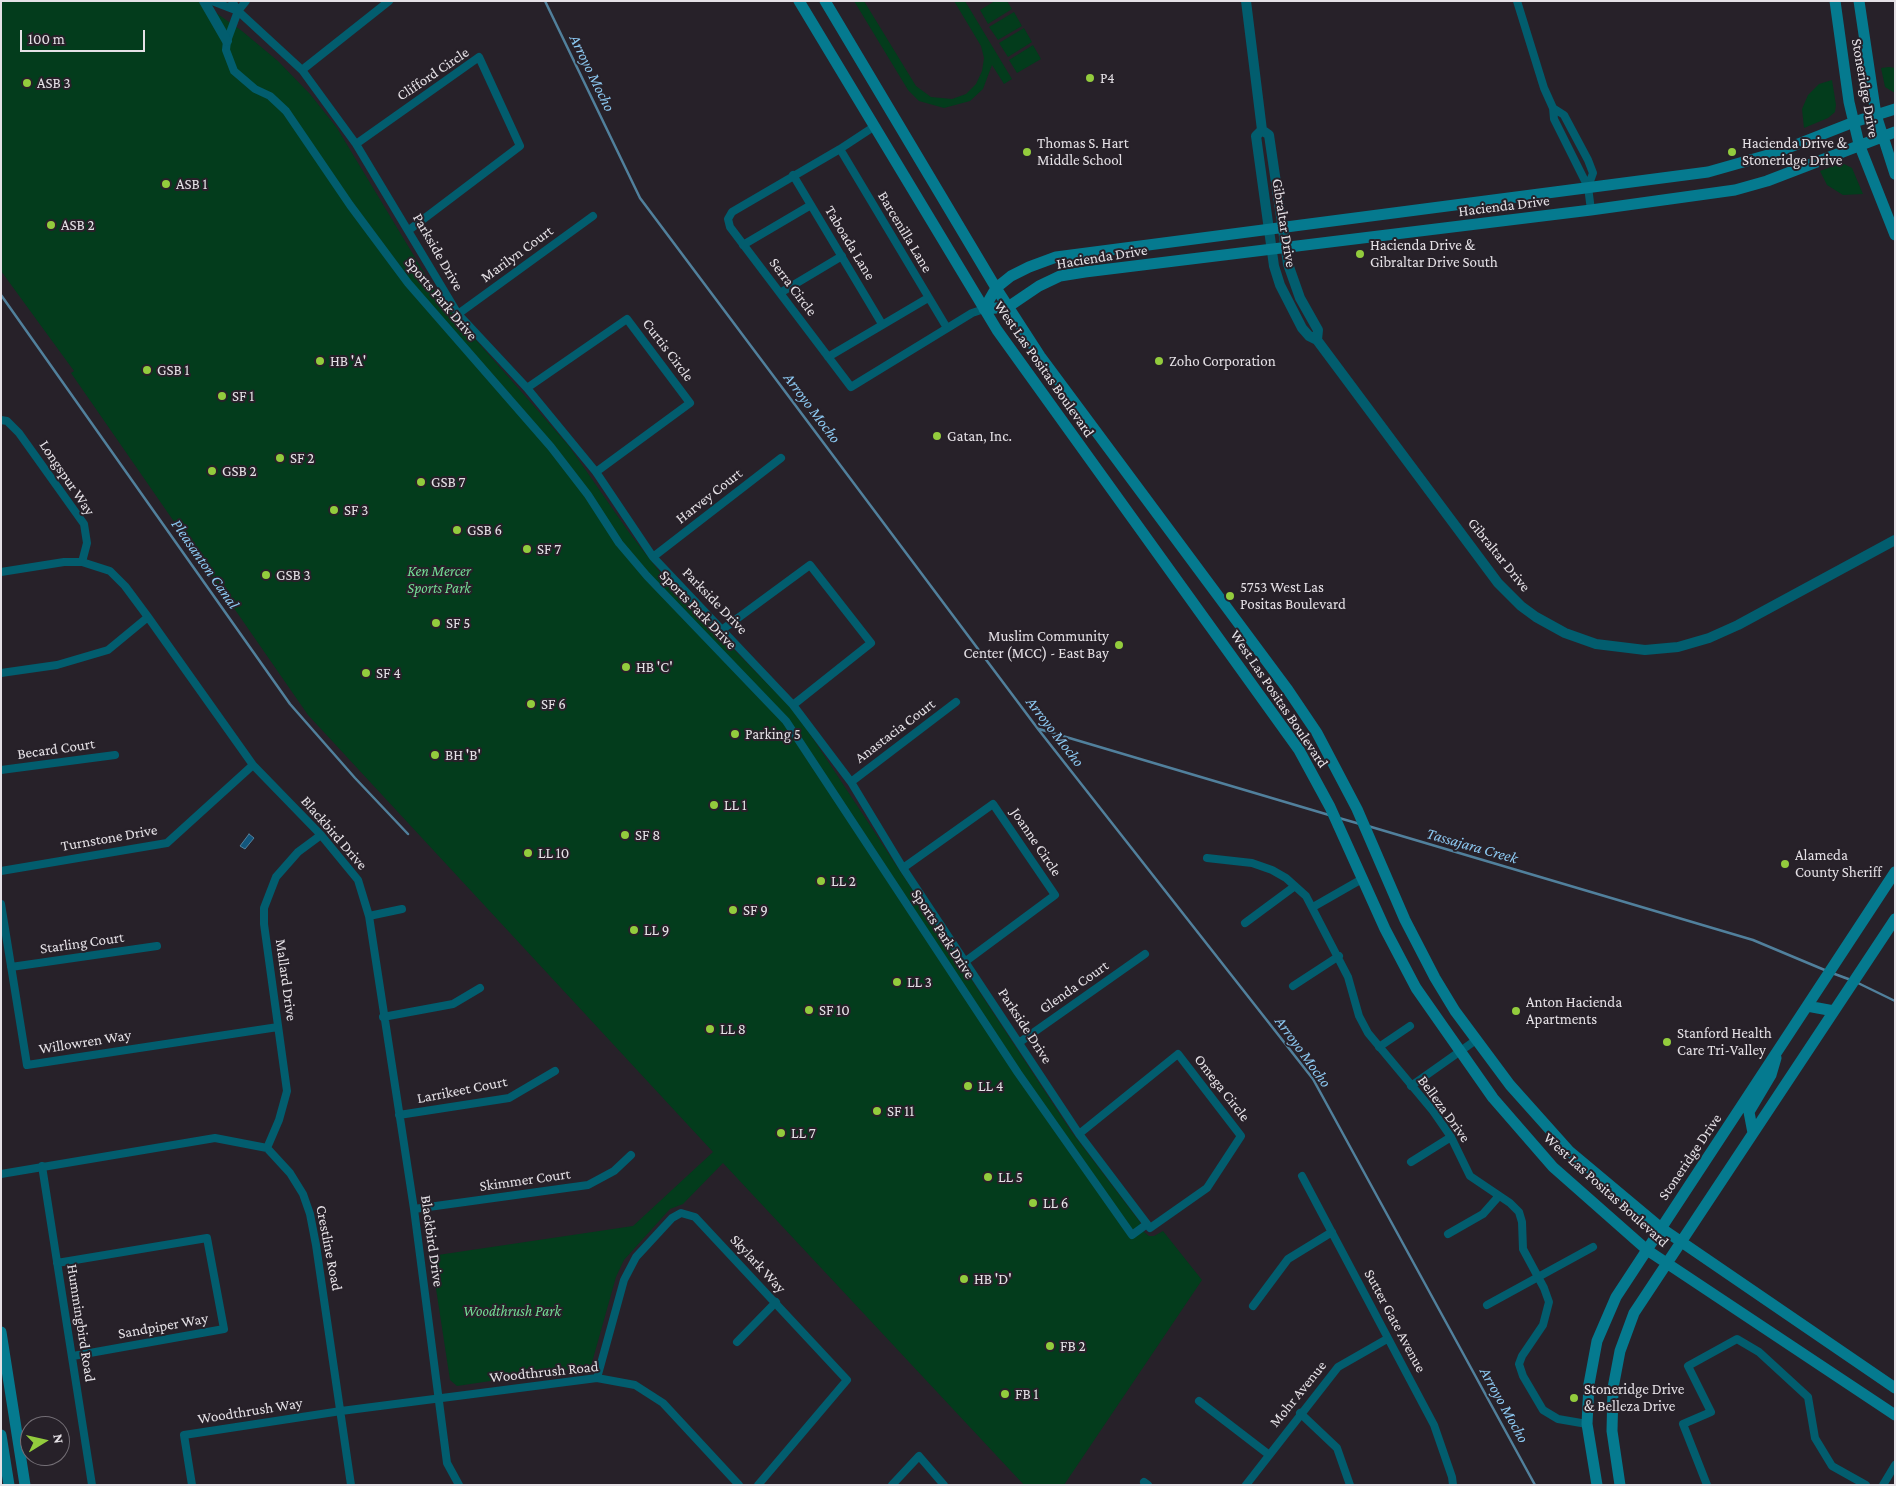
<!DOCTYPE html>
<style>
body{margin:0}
#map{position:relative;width:1896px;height:1486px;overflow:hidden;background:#272129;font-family:"Crimson Pro",serif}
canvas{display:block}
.frame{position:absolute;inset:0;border:2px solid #e5e1e6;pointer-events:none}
.north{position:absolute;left:20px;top:1416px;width:50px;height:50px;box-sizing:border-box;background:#272129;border:1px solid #736e75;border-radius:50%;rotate:81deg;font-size:14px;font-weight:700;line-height:20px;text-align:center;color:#e5e1e6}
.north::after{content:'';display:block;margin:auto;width:18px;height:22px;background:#93cc3d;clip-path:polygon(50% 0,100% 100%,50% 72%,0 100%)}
.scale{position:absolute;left:20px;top:30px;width:125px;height:22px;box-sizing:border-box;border:2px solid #e5e1e6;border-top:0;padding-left:6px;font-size:15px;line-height:18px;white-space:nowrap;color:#e5e1e6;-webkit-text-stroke:4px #272129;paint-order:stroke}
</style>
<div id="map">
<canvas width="1896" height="1486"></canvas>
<div class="frame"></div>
<div class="north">N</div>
<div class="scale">100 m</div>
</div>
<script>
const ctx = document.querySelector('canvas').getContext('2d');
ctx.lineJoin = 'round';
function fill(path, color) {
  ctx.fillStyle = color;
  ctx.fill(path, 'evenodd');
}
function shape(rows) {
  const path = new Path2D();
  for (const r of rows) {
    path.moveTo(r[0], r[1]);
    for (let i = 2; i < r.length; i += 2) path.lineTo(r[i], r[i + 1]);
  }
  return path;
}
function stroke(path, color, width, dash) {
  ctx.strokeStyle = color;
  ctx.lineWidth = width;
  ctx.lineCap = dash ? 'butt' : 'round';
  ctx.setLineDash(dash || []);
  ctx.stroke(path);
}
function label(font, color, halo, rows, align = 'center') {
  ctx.font = font + ' "Crimson Pro",serif';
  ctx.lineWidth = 4;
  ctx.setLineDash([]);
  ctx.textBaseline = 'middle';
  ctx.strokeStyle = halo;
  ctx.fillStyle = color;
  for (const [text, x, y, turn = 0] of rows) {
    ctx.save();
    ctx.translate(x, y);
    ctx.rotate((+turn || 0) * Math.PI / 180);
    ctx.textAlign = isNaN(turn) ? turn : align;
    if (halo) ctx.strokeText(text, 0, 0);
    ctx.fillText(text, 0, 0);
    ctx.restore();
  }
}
fill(shape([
 [1,1,199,1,242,31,278,61,310,94,337,128,440,299,569,446,628,531,666,580,792,709,812,737,1071,1131,1140,1222,1143,1231,1149,1236,1154,1236,1163,1231,1202,1280,1064,1485,1024,1485,723,1163,683,1204,670,1209,624,1260,616,1277,591,1366,457,1386,450,1380,431,1256,633,1226,713,1152,308,715,71,373,74,371,1,271],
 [854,1,864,1,916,86,931,97,952,99,966,94,976,84,982,71,984,58,981,46,954,1,965,1,1012,79,1004,84,992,65,983,89,970,101,944,108,919,101,908,90],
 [995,1,1007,1,1012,9,988,24,980,10],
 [1014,12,1022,26,998,40,989,27],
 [1024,28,1032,42,1008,57,999,43],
 [1033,45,1041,59,1017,73,1009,60],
 [1889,67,1895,68,1895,93,1885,87,1881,68],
 [1832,80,1836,105,1835,112,1828,118,1804,128,1802,109,1808,95,1819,84],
 [1839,164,1844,164,1852,168,1863,194,1843,195,1827,185,1820,171]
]), '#033c1c');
const water = shape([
 [249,834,254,838,245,849,240,846,249,834]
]);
fill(water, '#12567c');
stroke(water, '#51809c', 1);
stroke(shape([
 [545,1,640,198,1038,729,1313,1079,1535,1485],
 [1,295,290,704,355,778,408,834],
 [1039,729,1329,815],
 [1339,818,1360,824],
 [1368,826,1753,940,1827,971],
 [1832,973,1851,980],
 [1858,983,1895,1001]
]), '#51809c', 2.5);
stroke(shape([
 [212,1,238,11],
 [232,1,238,11,302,70,356,144,458,314,527,388,596,472,653,557,793,705,851,782,903,868,1079,1134,1150,1228,1207,1188,1241,1136,1178,1054,1079,1134],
 [246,1,238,11,227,41,226,50,234,71,255,89,270,96,286,111,350,205,408,283,551,447,588,495,619,543,647,576,786,721,1018,1073,1132,1235,1147,1224],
 [1517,1,1544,88,1553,108,1554,119,1588,187],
 [302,70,389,1],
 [1553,108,1564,115,1588,160,1593,173,1588,187,1591,210],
 [875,126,840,149,732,212,728,219,730,227,851,387,972,313,984,309],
 [356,144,479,57,520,146,409,230],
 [840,149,947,328],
 [793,175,882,324],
 [743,245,811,205],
 [780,293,842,256],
 [458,314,593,216],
 [828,357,928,298],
 [527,388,627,319,690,403,596,472],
 [1,420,7,421,19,433,84,524,87,543,82,562],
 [653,557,781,458],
 [1,572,64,562,82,562,110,571,125,586,148,617,253,765,321,835,358,880,369,916,414,1209,447,1463,459,1485],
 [723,629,810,565,871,643,793,705],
 [1,673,57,665,108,650,148,617],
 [1,770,115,755],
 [851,782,956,702],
 [1207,858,1252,863,1272,870,1286,878,1306,896,1348,977,1359,1016,1368,1033,1433,1111,1451,1137,1470,1176,1510,1203,1519,1212,1522,1222,1523,1249,1544,1288,1549,1302,1543,1325,1522,1356,1519,1364,1523,1376,1543,1410,1558,1419,1587,1424],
 [903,868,993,804,1055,895,966,961],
 [1,871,167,843,253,765],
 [1,904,27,1065,278,1027],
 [1313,907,1362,879],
 [369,916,402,909],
 [1245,923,1295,886],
 [11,967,157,946],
 [1293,986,1339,956],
 [383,1017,453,1004,480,988],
 [1020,1042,1145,954],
 [1379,1047,1410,1026],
 [1411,1086,1476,1040],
 [399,1115,509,1098,555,1071],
 [267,1148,279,1120,287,1091,264,924,264,908,276,877,298,852,321,835],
 [1411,1162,1451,1137],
 [42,1166,92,1485],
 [1,1174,215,1138,267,1148,290,1173,303,1194,310,1214,316,1245,351,1485],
 [1302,1176,1434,1425,1452,1477,1453,1485],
 [414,1209,588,1185,614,1171,631,1155],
 [1448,1234,1483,1214,1498,1197],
 [57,1263,207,1238,224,1329,73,1356],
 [1487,1305,1593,1247],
 [1253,1306,1288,1259,1332,1232],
 [737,1342,776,1302],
 [597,1378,624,1280,636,1257,672,1218,681,1213,695,1217,847,1380,758,1485],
 [1199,1401,1268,1454],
 [1300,1413,1337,1448,1350,1485],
 [1144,1482,1148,1485],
 [192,1485,184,1435,341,1411,597,1378,635,1385,663,1403,739,1485],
 [892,1485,919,1456,944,1485],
 [1246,1485,1338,1367,1387,1339],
 [1707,1485,1683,1424,1711,1412,1688,1366,1737,1339,1759,1352,1808,1397,1815,1438,1832,1466,1866,1485],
 [1883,1485,1895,1465]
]), '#025d6e', 8);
stroke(shape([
 [204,1,227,41],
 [1246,1,1262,130,1269,135,1288,264,1300,298,1318,330,1317,340],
 [1262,130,1256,136,1274,266,1280,285,1302,328,1309,336,1317,340,1498,583,1521,606,1536,617,1565,633,1596,644,1645,650,1678,647,1709,638,1738,625,1895,540]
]), '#025d6e', 10);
stroke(shape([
 [799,1,997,330,1299,750,1330,807,1385,929,1416,988,1493,1098,1553,1167,1647,1250,1895,1415],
 [825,1,996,288,1040,356,1288,690,1317,733,1357,809,1405,920,1435,978,1455,1011,1510,1085,1569,1151,1661,1228,1895,1388],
 [1835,1,1849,102,1859,144,1895,235],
 [1859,1,1876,115,1895,174],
 [984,309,996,288,1011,276,1029,267,1056,257,1708,172,1775,153,1854,122,1895,109],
 [984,309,1008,307,1039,286,1060,276,1085,272,1591,210,1735,190,1767,181,1895,132],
 [1807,1006,1834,1011],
 [1753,1133,1749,1112,1771,1075,1776,1058],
 [1,1332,25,1485],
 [1,1435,9,1485],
 [1597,1485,1587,1424,1589,1384,1597,1341,1616,1297,1895,872],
 [1620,1485,1612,1431,1613,1388,1620,1351,1634,1313,1895,919]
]), '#057a8f', 11);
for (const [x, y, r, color] of [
 [1090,78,5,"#93cc3d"],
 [27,83,5,"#93cc3d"],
 [1027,152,5,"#93cc3d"],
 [1732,152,5,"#93cc3d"],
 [166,184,5,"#93cc3d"],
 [51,225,5,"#93cc3d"],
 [1360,254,5,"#93cc3d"],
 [320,361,5,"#93cc3d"],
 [1159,361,5,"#93cc3d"],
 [147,370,5,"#93cc3d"],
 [222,396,5,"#93cc3d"],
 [937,436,5,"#93cc3d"],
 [280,458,5,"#93cc3d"],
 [212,471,5,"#93cc3d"],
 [421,482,5,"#93cc3d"],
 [334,510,5,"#93cc3d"],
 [457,530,5,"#93cc3d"],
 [527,549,5,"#93cc3d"],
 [266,575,5,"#93cc3d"],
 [1230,596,5,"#93cc3d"],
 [436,623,5,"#93cc3d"],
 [1119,645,5,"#93cc3d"],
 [626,667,5,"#93cc3d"],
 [366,673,5,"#93cc3d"],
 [531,704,5,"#93cc3d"],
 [735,734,5,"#93cc3d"],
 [435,755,5,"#93cc3d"],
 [714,805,5,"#93cc3d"],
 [625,835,5,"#93cc3d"],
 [528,853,5,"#93cc3d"],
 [1785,864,5,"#93cc3d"],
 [821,881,5,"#93cc3d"],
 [733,910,5,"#93cc3d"],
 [634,930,5,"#93cc3d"],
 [897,982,5,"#93cc3d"],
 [809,1010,5,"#93cc3d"],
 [1516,1011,5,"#93cc3d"],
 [710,1029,5,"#93cc3d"],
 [1667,1042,5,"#93cc3d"],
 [968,1086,5,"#93cc3d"],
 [877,1111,5,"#93cc3d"],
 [781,1133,5,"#93cc3d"],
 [988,1177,5,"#93cc3d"],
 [1033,1203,5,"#93cc3d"],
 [964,1279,5,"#93cc3d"],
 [1050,1346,5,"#93cc3d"],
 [1005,1394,5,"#93cc3d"],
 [1574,1398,5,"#93cc3d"]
]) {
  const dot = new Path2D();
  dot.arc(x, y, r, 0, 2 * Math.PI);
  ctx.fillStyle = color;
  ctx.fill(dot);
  stroke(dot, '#272129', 2);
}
label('15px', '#e5e1e6', '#272129', [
 ["Clifford Circle",433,74,-34],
 ["Stoneridge Drive",1865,88,80],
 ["Hacienda Drive",1504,206,-7],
 ["Gibraltar Drive",1284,223,81],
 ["Barcenilla Lane",905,232,59],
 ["Taboada Lane",850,243,59],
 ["Parkside Drive",438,252,60],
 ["Marilyn Court",517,254,-36],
 ["Hacienda Drive",1102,257,-9],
 ["Serra Circle",793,287,53],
 ["Sports Park Drive",441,299,50],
 ["Curtis Circle",668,350,53],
 ["West Las Positas Boulevard",1044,369,55],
 ["Longspur Way",67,478,56],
 ["Harvey Court",709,496,-38],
 ["Gibraltar Drive",1499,555,51],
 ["Parkside Drive",715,601,46],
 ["Sports Park Drive",698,610,46],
 ["West Las Positas Boulevard",1279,699,56],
 ["Anastacia Court",895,731,-37],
 ["Becard Court",56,749,-8],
 ["Blackbird Drive",334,833,49],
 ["Turnstone Drive",109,838,-10],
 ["Joanne Circle",1036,842,56],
 ["Sports Park Drive",943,934,57],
 ["Starling Court",82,943,-8],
 ["Mallard Drive",286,980,82],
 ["Glenda Court",1074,987,-35],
 ["Parkside Drive",1025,1026,57],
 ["Willowren Way",85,1042,-9],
 ["Omega Circle",1222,1088,52],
 ["Larrikeet Court",462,1090,-11],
 ["Belleza Drive",1444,1109,54],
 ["Stoneridge Drive",1690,1157,-56],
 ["Skimmer Court",525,1180,-8],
 ["West Las Positas Boulevard",1606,1190,42],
 ["Blackbird Drive",432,1241,82],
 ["Crestline Road",329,1248,79],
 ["Skylark Way",758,1264,47],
 ["Sutter Gate Avenue",1395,1321,62],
 ["Hummingbird Road",81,1323,81],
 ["Sandpiper Way",163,1326,-10],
 ["Woodthrush Road",544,1372,-6],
 ["Mohr Avenue",1298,1394,-51],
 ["Woodthrush Way",250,1411,-9]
]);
label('15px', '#e5e1e6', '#272129', [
 ["P4",1100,78],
 ["ASB 3",37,83],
 ["Thomas S. Hart",1037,143],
 ["Middle School",1037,160],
 ["Hacienda Drive &",1742,143],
 ["Stoneridge Drive",1742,160],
 ["ASB 1",176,184],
 ["ASB 2",61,225],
 ["Hacienda Drive &",1370,245],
 ["Gibraltar Drive South",1370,262],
 ["HB 'A'",330,361],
 ["Zoho Corporation",1169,361],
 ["GSB 1",157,370],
 ["SF 1",232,396],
 ["Gatan, Inc.",947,436],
 ["SF 2",290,458],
 ["GSB 2",222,471],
 ["GSB 7",431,482],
 ["SF 3",344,510],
 ["GSB 6",467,530],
 ["SF 7",537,549],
 ["GSB 3",276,575],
 ["5753 West Las",1240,587],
 ["Positas Boulevard",1240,604],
 ["SF 5",446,623],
 ["Muslim Community",1109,636,"right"],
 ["Center (MCC) - East Bay",1109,653,"right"],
 ["HB 'C'",636,667],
 ["SF 4",376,673],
 ["SF 6",541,704],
 ["Parking 5",745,734],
 ["BH 'B'",445,755],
 ["LL 1",724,805],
 ["SF 8",635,835],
 ["LL 10",538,853],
 ["Alameda",1795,855],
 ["County Sheriff",1795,872],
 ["LL 2",831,881],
 ["SF 9",743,910],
 ["LL 9",644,930],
 ["LL 3",907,982],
 ["Anton Hacienda",1526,1002],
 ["Apartments",1526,1019],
 ["SF 10",819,1010],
 ["LL 8",720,1029],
 ["Stanford Health",1677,1033],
 ["Care Tri-Valley",1677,1050],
 ["LL 4",978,1086],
 ["SF 11",887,1111],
 ["LL 7",791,1133],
 ["LL 5",998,1177],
 ["LL 6",1043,1203],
 ["HB 'D'",974,1279],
 ["FB 2",1060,1346],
 ["Stoneridge Drive",1584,1389],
 ["& Belleza Drive",1584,1406],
 ["FB 1",1015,1394]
], 'left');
label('italic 15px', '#73dd95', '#272129', [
 ["Ken Mercer",439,571],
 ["Sports Park",439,588],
 ["Woodthrush Park",512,1311]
]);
label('italic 16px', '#8cc8f1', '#272129', [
 ["Arroyo Mocho",592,73,64],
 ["Arroyo Mocho",812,408,53],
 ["Pleasanton Canal",205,564,55],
 ["Arroyo Mocho",1055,732,52],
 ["Tassajara Creek",1472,846,16],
 ["Arroyo Mocho",1303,1052,54],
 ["Arroyo Mocho",1504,1405,61]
]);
</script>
